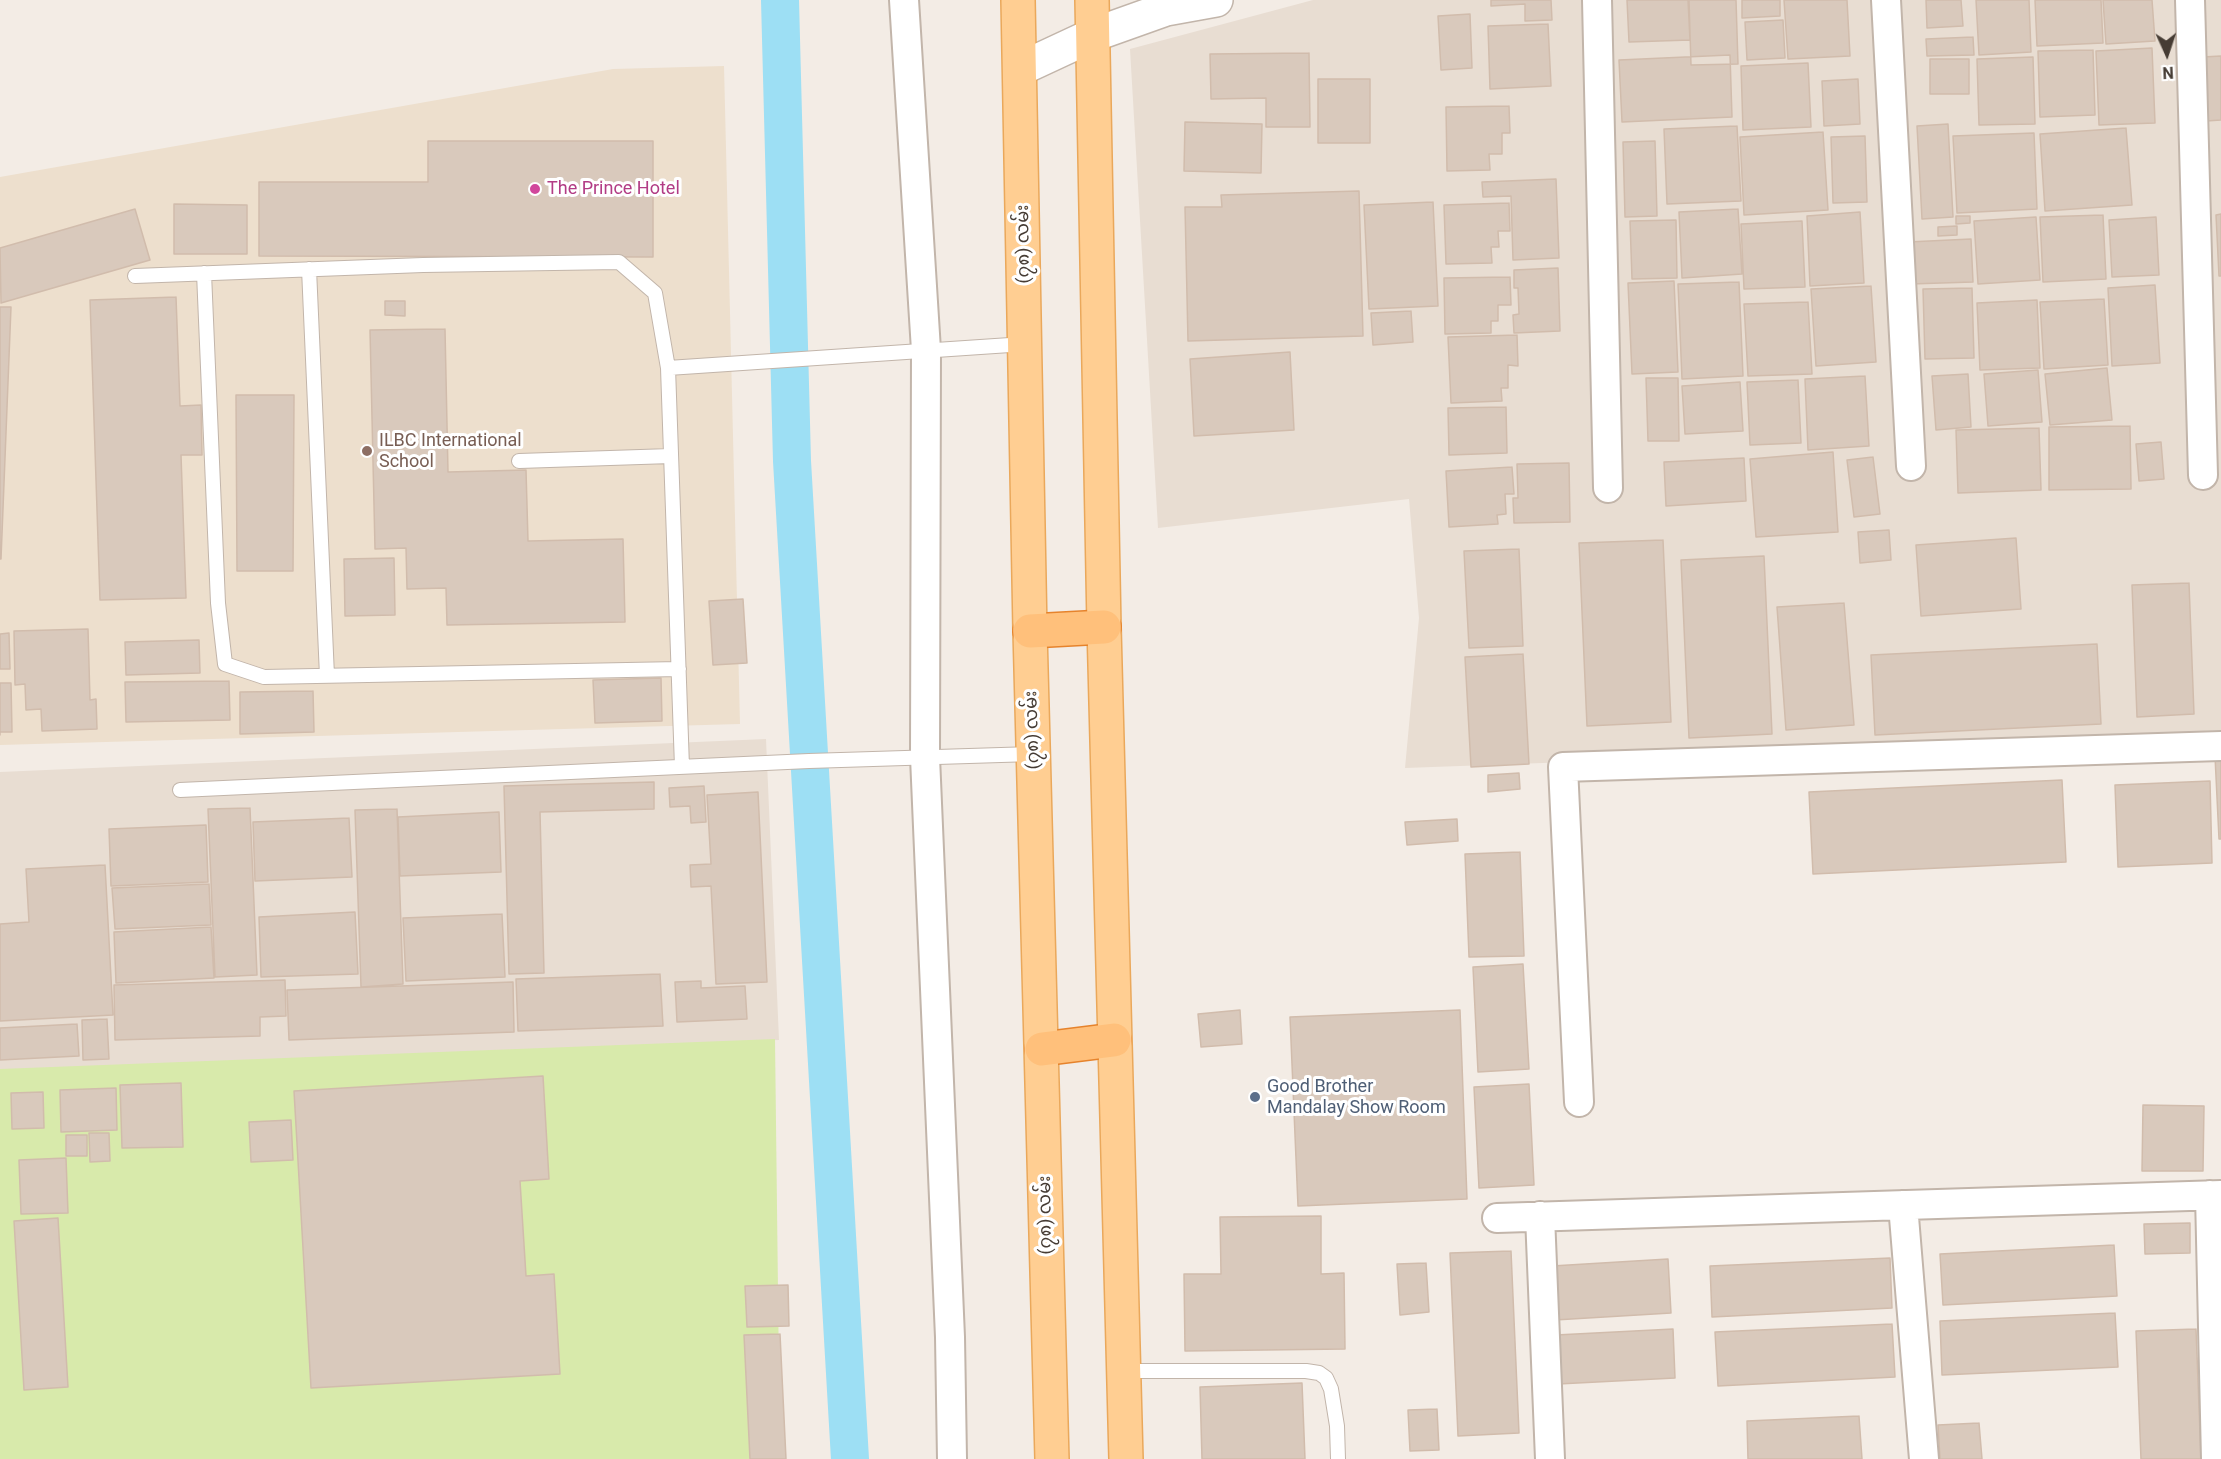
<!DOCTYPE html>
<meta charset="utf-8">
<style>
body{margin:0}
#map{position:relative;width:2221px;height:1459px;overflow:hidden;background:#f3ece5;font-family:Roboto,sans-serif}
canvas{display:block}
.north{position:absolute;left:2137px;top:24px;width:60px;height:60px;-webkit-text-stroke:4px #fff;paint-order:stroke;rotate:177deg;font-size:16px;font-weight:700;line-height:24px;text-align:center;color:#463c34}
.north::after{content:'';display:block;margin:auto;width:21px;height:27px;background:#463c34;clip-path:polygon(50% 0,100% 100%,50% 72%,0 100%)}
</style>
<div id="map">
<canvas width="2221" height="1459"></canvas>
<div class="north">N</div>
</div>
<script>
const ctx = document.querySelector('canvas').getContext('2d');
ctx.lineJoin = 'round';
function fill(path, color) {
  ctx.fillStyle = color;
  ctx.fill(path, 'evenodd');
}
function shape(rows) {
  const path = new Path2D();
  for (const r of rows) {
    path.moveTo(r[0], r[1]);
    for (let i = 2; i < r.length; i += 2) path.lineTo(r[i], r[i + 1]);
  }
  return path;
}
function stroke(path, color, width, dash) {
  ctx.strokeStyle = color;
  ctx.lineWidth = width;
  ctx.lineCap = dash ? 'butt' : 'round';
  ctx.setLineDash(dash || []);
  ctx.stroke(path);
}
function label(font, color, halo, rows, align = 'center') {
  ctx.font = font + ' Roboto,"Noto Sans Myanmar",sans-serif';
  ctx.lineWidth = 6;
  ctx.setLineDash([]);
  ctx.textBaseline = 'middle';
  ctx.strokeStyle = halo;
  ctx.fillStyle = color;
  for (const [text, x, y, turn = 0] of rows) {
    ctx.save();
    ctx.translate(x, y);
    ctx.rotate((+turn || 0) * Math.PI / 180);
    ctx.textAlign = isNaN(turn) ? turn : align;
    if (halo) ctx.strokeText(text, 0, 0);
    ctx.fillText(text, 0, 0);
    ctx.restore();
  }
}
fill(shape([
 [1313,0,2221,0,2221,730,1846,752,1405,768,1419,618,1409,499,1158,528,1130,49],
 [766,739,779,1040,0,1073,0,772]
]), '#e8ddd2');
fill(shape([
 [724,66,740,724,0,745,0,177,613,69]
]), '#eddfcd');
fill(shape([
 [775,1039,780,1459,0,1459,0,1069]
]), '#d8eaab');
stroke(shape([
 [780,0,792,461,850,1459]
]), '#9ddff4', 38);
const building = shape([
 [1491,0,1551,0,1552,20,1525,21,1525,4,1491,6,1491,0],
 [1627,0,1688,0,1690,40,1629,42,1627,0],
 [1689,0,1736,0,1738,64,1691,65,1689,0],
 [1742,0,1780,0,1780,16,1742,18,1742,0],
 [1784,0,1847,0,1850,56,1788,59,1784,0],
 [1926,0,1961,0,1963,26,1927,28,1926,0],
 [1976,0,2029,0,2031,52,1979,55,1976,0],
 [2035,0,2101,0,2103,43,2037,46,2035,0],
 [2103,0,2152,0,2155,41,2106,44,2103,0],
 [1470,14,1472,68,1441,70,1438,16,1470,14],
 [1783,20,1785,58,1747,60,1745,22,1783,20],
 [1548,24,1551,86,1490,89,1488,26,1548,24],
 [1973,37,1974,55,1927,56,1926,39,1973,37],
 [2152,48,2155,123,2099,125,2096,51,2152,48],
 [2093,50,2095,115,2040,117,2038,51,2093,50],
 [1309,53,1310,127,1266,127,1266,98,1211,99,1210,54,1309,53],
 [1730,55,1732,117,1622,122,1619,60,1730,55],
 [2221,56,2221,120,2206,121,2203,57,2221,56],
 [2033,57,2035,124,1979,125,1977,59,2033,57],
 [1930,59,1969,59,1969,94,1930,94,1930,59],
 [1808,63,1811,127,1743,130,1741,66,1808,63],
 [1318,79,1370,79,1370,143,1318,143,1318,79],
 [1858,79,1860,124,1824,126,1822,81,1858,79],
 [1509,106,1510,133,1502,133,1502,154,1489,154,1490,170,1447,171,1446,107,1509,106],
 [1185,122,1262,124,1261,173,1184,171,1185,122],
 [1948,124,1953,217,1922,219,1917,126,1948,124],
 [1737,126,1741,201,1667,204,1664,129,1737,126],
 [2126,128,2132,205,2045,211,2040,134,2126,128],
 [1823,132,1828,210,1744,215,1740,137,1823,132],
 [2034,133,2037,209,1957,213,1953,136,2034,133],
 [1865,136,1867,202,1833,203,1831,137,1865,136],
 [428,141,653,141,653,257,259,256,259,182,428,182,428,141],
 [1655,141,1657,216,1625,217,1623,142,1655,141],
 [1556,179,1559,258,1513,260,1511,196,1483,197,1482,182,1556,179],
 [1359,191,1363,336,1188,341,1185,207,1222,207,1221,195,1359,191],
 [1433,202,1438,306,1369,309,1364,205,1433,202],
 [1509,203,1510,231,1498,231,1499,247,1491,247,1492,263,1446,264,1444,205,1509,203],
 [174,204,247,205,247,254,174,254,174,204],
 [135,209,150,260,1,303,0,248,135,209],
 [1738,209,1742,274,1682,278,1679,212,1738,209],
 [1860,212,1864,283,1810,286,1807,216,1860,212],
 [2221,214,2221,276,2219,276,2216,215,2221,214],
 [2103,215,2106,279,2043,282,2040,217,2103,215],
 [1956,216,1970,216,1970,223,1956,224,1956,216],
 [2036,217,2040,280,1978,284,1974,221,2036,217],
 [2156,217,2159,275,2112,277,2109,220,2156,217],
 [1676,220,1677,278,1632,279,1630,221,1676,220],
 [1802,221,1805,287,1744,289,1741,224,1802,221],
 [1957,226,1957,235,1938,236,1938,227,1957,226],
 [1971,239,1973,282,1910,284,1908,242,1971,239],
 [1558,268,1560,331,1514,333,1513,315,1519,314,1518,288,1514,288,1514,270,1558,268],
 [1510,277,1511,305,1498,305,1498,321,1491,321,1491,333,1445,334,1444,278,1510,277],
 [1674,281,1678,372,1632,374,1628,283,1674,281],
 [1739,282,1743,376,1682,379,1678,284,1739,282],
 [2155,285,2160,363,2112,366,2108,288,2155,285],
 [1871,286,1876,362,1816,366,1811,289,1871,286],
 [1972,288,1974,358,1925,359,1923,289,1972,288],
 [176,297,180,406,201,405,202,455,181,455,186,598,100,600,90,300,176,297],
 [2104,299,2108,365,2044,369,2040,302,2104,299],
 [2037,300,2040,368,1980,370,1977,303,2037,300],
 [385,301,405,301,405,316,385,315,385,301],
 [1808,302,1812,374,1748,376,1744,304,1808,302],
 [0,307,11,307,1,559,0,559,0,307],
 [1411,311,1413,342,1373,345,1371,313,1411,311],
 [445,329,448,472,526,470,528,541,623,539,625,622,447,625,446,588,407,589,406,548,375,549,370,330,445,329],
 [1517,335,1518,366,1508,365,1508,388,1501,388,1502,401,1451,403,1448,337,1517,335],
 [1290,352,1294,430,1194,436,1190,359,1290,352],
 [2107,368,2112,420,2050,425,2045,374,2107,368],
 [2038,370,2042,422,1988,426,1984,374,2038,370],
 [1968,374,1971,427,1936,430,1932,376,1968,374],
 [1865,376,1869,446,1808,450,1805,379,1865,376],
 [1646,378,1678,378,1679,441,1648,441,1646,378],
 [1798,380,1801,443,1750,445,1747,382,1798,380],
 [1740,382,1743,431,1685,434,1682,386,1740,382],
 [236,395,294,395,293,571,237,571,236,395],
 [1506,407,1507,453,1449,455,1448,408,1506,407],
 [2130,426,2131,489,2049,490,2049,427,2130,426],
 [2039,428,2041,490,1958,493,1956,430,2039,428],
 [2161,442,2164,479,2139,481,2136,444,2161,442],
 [1833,452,1838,532,1756,537,1750,459,1833,452],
 [1873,457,1880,514,1854,517,1847,460,1873,457],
 [1744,458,1746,501,1666,506,1664,462,1744,458],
 [1569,463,1570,522,1514,523,1513,498,1518,498,1517,464,1569,463],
 [1512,467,1514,494,1505,494,1506,514,1497,515,1498,524,1449,527,1446,471,1512,467],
 [1889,530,1891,560,1860,563,1858,532,1889,530],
 [2016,538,2021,609,1921,616,1916,545,2016,538],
 [1663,540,1671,722,1587,726,1579,543,1663,540],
 [1519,549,1523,646,1469,648,1464,551,1519,549],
 [1764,556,1772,734,1689,738,1681,560,1764,556],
 [394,558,395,615,345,616,344,559,394,558],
 [2189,583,2194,714,2137,717,2132,585,2189,583],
 [743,599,747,663,713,665,709,601,743,599],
 [1844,603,1854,725,1786,730,1777,607,1844,603],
 [88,629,90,700,96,699,97,729,42,731,41,709,26,710,25,684,15,685,14,631,88,629],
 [9,633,10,669,0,669,0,634,9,633],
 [199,640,200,673,126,675,125,642,199,640],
 [2097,644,2101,724,1875,735,1871,655,2097,644],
 [1523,654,1529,764,1471,767,1465,657,1523,654],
 [661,678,662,721,595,723,593,680,661,678],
 [229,681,230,720,126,722,125,682,229,681],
 [0,683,11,683,12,732,0,732,0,735,0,683],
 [313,691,314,732,240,734,240,692,313,691],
 [2215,756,2221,756,2221,839,2219,839,2215,756],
 [1519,773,1520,789,1488,792,1488,775,1519,773],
 [2062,780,2066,862,1813,874,1809,792,2062,780],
 [2210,781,2212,863,2118,867,2115,785,2210,781],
 [654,782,654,809,540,812,544,973,509,974,504,786,654,782],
 [704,786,706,822,691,823,690,806,670,807,669,788,704,786],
 [758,792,767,982,716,984,711,886,691,887,690,865,711,864,707,795,758,792],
 [250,808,257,975,215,977,208,809,250,808],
 [397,809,403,984,361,987,355,810,397,809],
 [499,812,501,872,400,876,398,817,499,812],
 [349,818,352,877,255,881,253,822,349,818],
 [1457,819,1458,841,1407,845,1405,822,1457,819],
 [206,825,208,882,111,886,109,829,206,825],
 [1520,852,1524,956,1469,957,1465,854,1520,852],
 [105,865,113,1015,0,1021,0,924,29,922,26,869,105,865],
 [209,884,211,925,115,929,112,888,209,884],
 [355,912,358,974,261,977,259,917,355,912],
 [502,914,505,977,406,981,403,918,502,914],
 [211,927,214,978,116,983,114,932,211,927],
 [1523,964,1529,1069,1478,1072,1473,967,1523,964],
 [660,974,663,1026,518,1031,516,979,660,974],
 [285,980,286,1016,260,1017,260,1036,115,1040,114,985,285,980],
 [701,981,701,988,745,986,747,1019,677,1022,675,982,701,981],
 [513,982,514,1032,289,1040,287,990,513,982],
 [1240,1010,1242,1044,1201,1047,1198,1014,1240,1010],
 [1460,1010,1467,1199,1298,1206,1290,1017,1460,1010],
 [107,1019,109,1059,83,1060,82,1020,107,1019],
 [77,1024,79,1056,0,1060,0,1028,77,1024],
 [543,1076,549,1179,520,1181,526,1276,554,1274,560,1374,311,1388,294,1091,543,1076],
 [181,1083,183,1147,122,1148,120,1085,181,1083],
 [1529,1084,1534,1185,1479,1188,1474,1087,1529,1084],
 [116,1088,117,1130,61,1132,60,1090,116,1088],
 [43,1092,44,1128,12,1129,11,1093,43,1092],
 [2143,1105,2204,1106,2203,1171,2142,1171,2143,1105],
 [291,1120,293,1160,251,1162,249,1122,291,1120],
 [89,1133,109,1133,110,1161,90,1162,89,1133],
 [66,1135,87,1135,87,1156,66,1156,66,1135],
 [66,1158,68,1213,21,1214,19,1160,66,1158],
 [1321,1216,1321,1274,1344,1273,1345,1349,1185,1351,1184,1274,1221,1274,1220,1217,1321,1216],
 [58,1218,68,1387,24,1390,14,1221,58,1218],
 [2190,1223,2190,1253,2145,1254,2144,1224,2190,1223],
 [2114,1245,2117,1296,1943,1305,1940,1254,2114,1245],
 [1511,1251,1519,1433,1458,1436,1450,1253,1511,1251],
 [1890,1258,1892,1308,1712,1317,1710,1266,1890,1258],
 [1668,1259,1671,1313,1555,1320,1552,1266,1668,1259],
 [1426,1263,1429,1312,1400,1315,1397,1264,1426,1263],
 [788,1285,789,1326,747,1327,745,1286,788,1285],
 [2115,1313,2118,1367,1942,1375,1940,1321,2115,1313],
 [1892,1324,1895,1377,1718,1386,1715,1332,1892,1324],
 [1673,1329,1675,1378,1558,1384,1556,1335,1673,1329],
 [2196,1329,2201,1459,2141,1459,2136,1331,2196,1329],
 [780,1334,786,1459,750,1459,744,1335,780,1334],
 [1302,1383,1305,1459,1202,1459,1200,1387,1302,1383],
 [1437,1409,1439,1450,1410,1451,1408,1410,1437,1409],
 [1859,1416,1862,1459,1748,1459,1747,1421,1859,1416],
 [1979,1423,1982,1459,1940,1459,1938,1425,1979,1423]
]);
fill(building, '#d9c9bc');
stroke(building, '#d1bcac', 1.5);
const service = shape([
 [309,269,327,676],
 [204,273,218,603,225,664,264,677,679,669],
 [135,276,423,265,619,262,655,293,668,368],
 [519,461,671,456],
 [682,767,668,368,1025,344],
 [180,790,809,761,1033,754],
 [1123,1371,1306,1371,1319,1373,1326,1378,1331,1389,1337,1426,1338,1459]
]);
const minor = shape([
 [904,0,926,350,925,757,950,1337,952,1459],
 [1597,0,1608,488],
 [1886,0,1911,466],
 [2190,0,2203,475],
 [1579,1102,1563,767,2221,746],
 [2210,1195,2216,1459],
 [1903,1205,1924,1459],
 [1540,1216,1550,1459],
 [1497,1218,2221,1195]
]);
const tertiary = shape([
 [1020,69,1093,35,1166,9,1216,0]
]);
const primary = shape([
 [1018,0,1030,631,1052,1459],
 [1092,0,1104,627,1126,1459]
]);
const trunk = shape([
 [1030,631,1104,627],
 [1042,1049,1114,1040]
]);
stroke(service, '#c2b5aa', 16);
stroke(minor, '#c2b5aa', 32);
stroke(tertiary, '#c2b5aa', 36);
stroke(primary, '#eaa85b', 36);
stroke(trunk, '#e6832c', 36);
stroke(service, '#fff', 14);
stroke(minor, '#fff', 28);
stroke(tertiary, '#fff', 33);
stroke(primary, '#ffce92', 33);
stroke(trunk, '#ffc07b', 33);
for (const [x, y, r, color] of [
 [535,189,6,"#d1479c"],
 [367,451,6,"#8d6e63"],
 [1255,1097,6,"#5c6f8a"]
]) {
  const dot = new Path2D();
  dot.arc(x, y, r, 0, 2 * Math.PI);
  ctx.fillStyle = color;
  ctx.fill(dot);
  stroke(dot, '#fff', 2);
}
label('18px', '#b23c85', '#fff', [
 ["The Prince Hotel",547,189]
], 'left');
label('18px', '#463c34', '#fff', [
 ["(၇၈) လမ်း",1024,244,-91],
 ["(၇၈) လမ်း",1033,730,-92],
 ["(၇၈) လမ်း",1046,1215,-91]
]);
label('18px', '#785e54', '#fff', [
 ["ILBC International",379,441],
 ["School",379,462]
], 'left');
label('18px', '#4e5e75', '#fff', [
 ["Good Brother",1267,1087],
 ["Mandalay Show Room",1267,1108]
], 'left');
</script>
